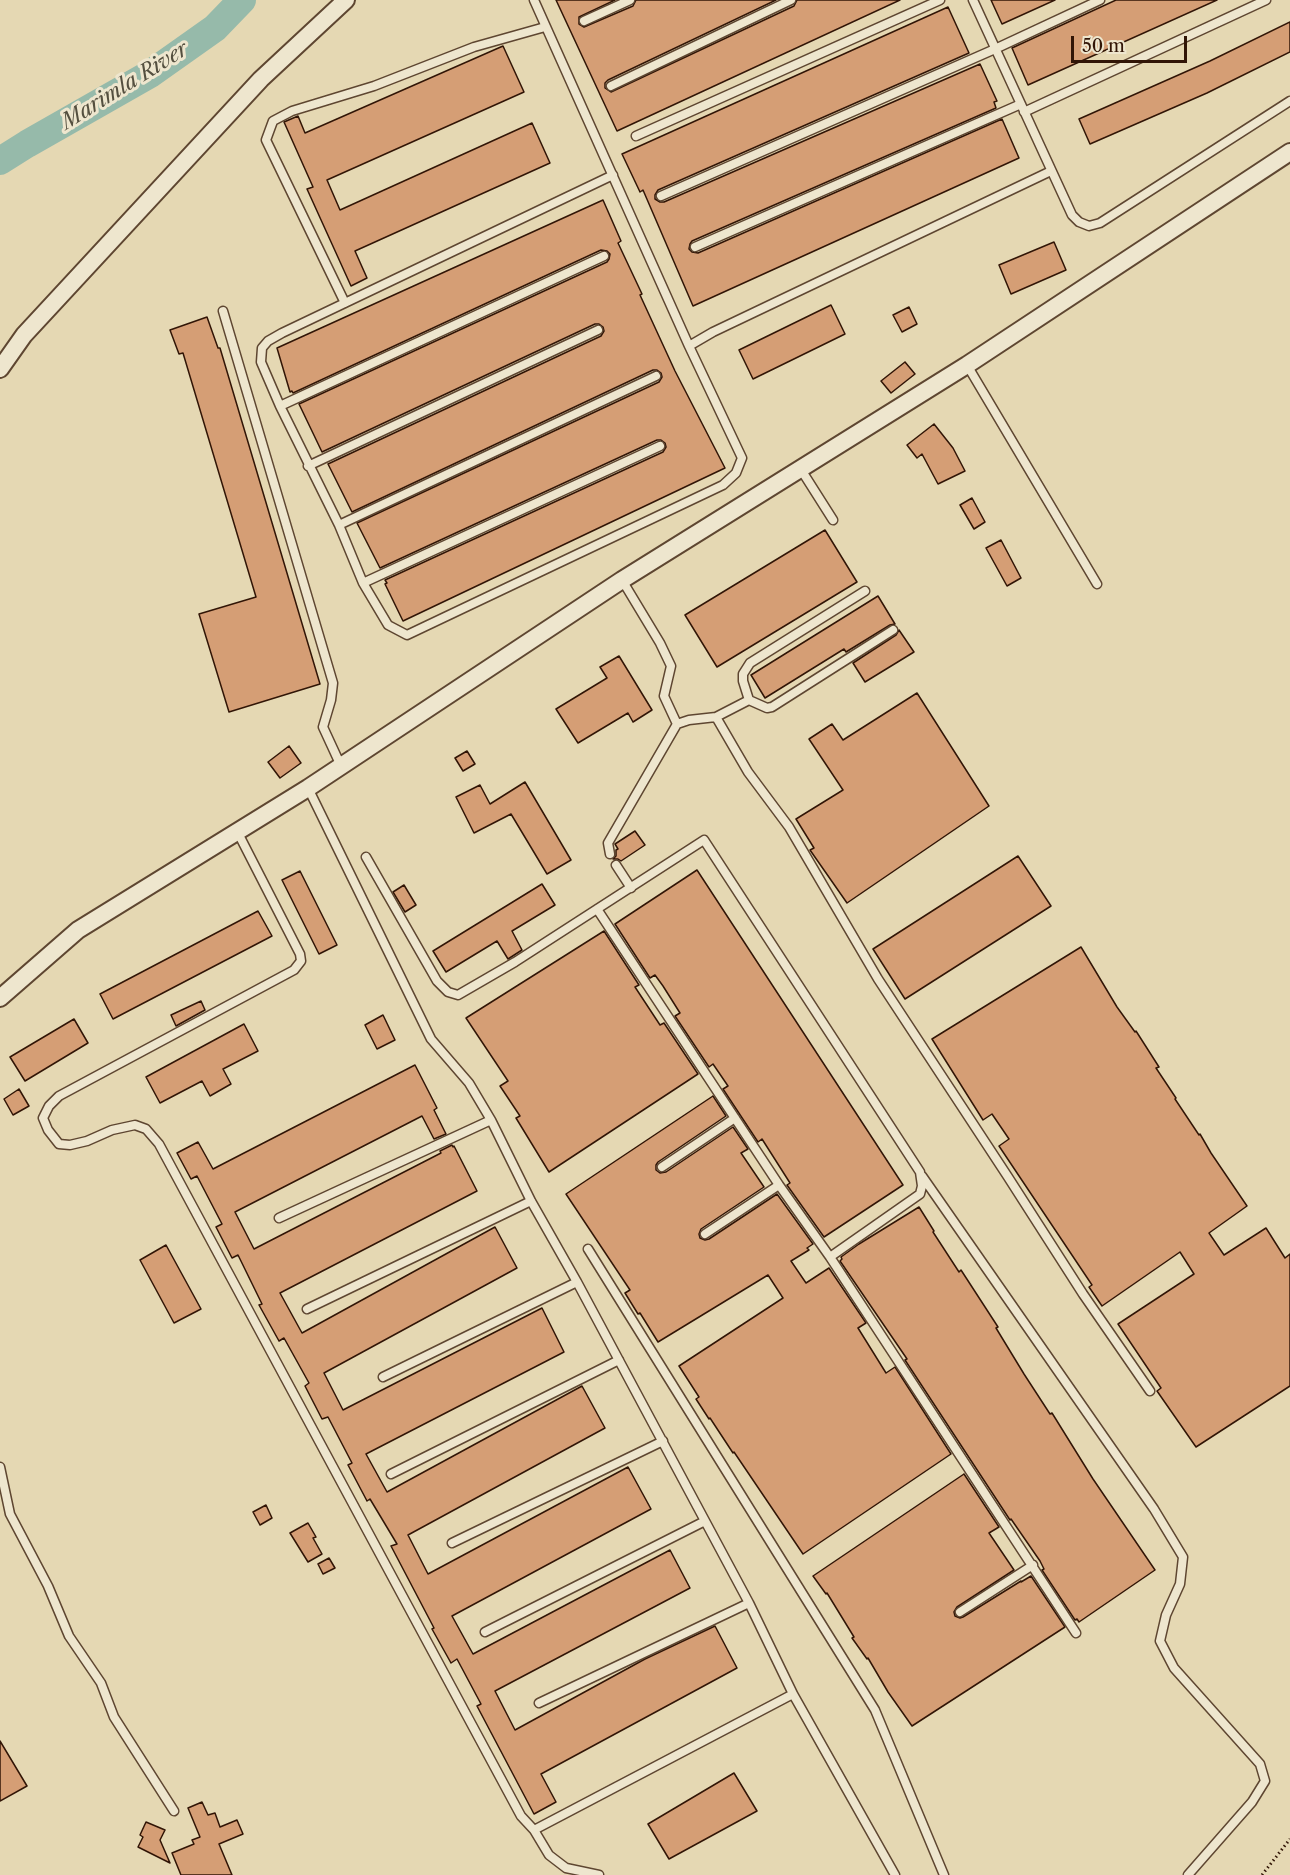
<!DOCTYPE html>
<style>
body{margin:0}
#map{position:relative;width:1290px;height:1875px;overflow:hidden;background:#e5d8b3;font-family:"Libre Caslon Text",serif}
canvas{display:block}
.scale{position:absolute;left:1071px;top:36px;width:116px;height:27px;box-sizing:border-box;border:3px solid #311506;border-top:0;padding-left:8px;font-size:18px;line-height:21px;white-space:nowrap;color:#311506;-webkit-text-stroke:4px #eee6ce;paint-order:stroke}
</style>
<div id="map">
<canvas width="1290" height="1875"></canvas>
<div class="scale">50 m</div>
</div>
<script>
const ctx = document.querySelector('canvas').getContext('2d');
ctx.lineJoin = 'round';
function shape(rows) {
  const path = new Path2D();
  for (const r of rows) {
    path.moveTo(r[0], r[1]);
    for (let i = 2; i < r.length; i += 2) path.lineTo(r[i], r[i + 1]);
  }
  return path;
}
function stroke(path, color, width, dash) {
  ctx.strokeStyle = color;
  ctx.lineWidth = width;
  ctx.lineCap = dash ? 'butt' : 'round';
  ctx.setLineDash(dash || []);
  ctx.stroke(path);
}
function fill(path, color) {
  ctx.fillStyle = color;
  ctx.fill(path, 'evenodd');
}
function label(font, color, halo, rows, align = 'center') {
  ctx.font = font + ' "Libre Caslon Text",serif';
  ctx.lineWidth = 6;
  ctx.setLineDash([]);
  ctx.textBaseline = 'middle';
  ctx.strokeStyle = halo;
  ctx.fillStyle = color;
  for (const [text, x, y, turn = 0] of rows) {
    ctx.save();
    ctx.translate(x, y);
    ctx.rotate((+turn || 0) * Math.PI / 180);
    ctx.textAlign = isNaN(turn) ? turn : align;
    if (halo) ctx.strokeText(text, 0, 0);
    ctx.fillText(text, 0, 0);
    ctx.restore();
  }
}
stroke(shape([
 [0,161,27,144,150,74,215,28,242,0]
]), '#96baaa', 28);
const building = shape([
 [556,0,615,0,579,17,579,24,584,27,633,6,636,0,776,0,608,80,605,83,605,88,611,92,794,6,797,0,900,0,617,131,556,0],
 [991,0,1055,0,1002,24,991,0],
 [1116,0,1217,0,1028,85,1012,48,1116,0],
 [948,7,969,53,658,190,655,195,655,199,660,202,664,202,980,64,997,101,994,102,996,108,692,241,690,244,689,249,692,252,698,253,1002,119,1019,158,693,306,643,190,640,192,622,154,948,7],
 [1290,22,1290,52,1207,93,1090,144,1079,119,1210,61,1290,22],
 [503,46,524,92,327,180,340,210,532,123,550,163,355,251,367,278,351,286,307,189,313,187,284,122,298,116,305,133,503,46],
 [603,200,621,241,618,243,642,294,640,295,675,371,725,468,403,621,385,584,387,583,385,580,663,452,666,447,665,443,661,440,657,440,380,568,357,523,659,382,662,377,661,373,657,370,653,370,352,512,328,464,601,336,604,331,603,327,599,324,595,324,322,452,299,404,607,262,609,259,610,254,607,251,601,250,293,393,292,391,290,392,277,348,603,200],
 [1054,242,1066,270,1011,294,999,265,1054,242],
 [831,305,845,334,753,379,739,350,831,305],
 [909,307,917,324,902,332,893,315,909,307],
 [207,317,218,348,220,348,320,684,229,712,199,614,256,597,183,353,179,354,170,330,207,317],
 [905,362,915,374,891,393,881,381,905,362],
 [934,424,953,448,965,471,938,484,922,454,917,458,907,445,934,424],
 [972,498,985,522,974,529,960,505,972,498],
 [825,530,857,582,717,667,685,615,825,530],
 [1001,540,1021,578,1007,586,986,548,1001,540],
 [878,596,895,624,890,625,846,652,844,649,765,698,751,675,878,596],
 [899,630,914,652,865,682,853,663,896,635,899,630],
 [619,656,652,710,633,722,628,713,578,743,556,709,607,678,600,667,619,656],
 [917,693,989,806,847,903,810,850,814,848,796,819,843,790,809,739,832,724,843,740,917,693],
 [289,746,301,763,280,778,268,762,289,746],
 [467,751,475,764,463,771,455,758,467,751],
 [525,782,571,860,547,874,511,814,474,833,456,797,480,785,490,804,525,782],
 [635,831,645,845,621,861,618,859,613,859,616,856,616,850,618,849,615,844,635,831],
 [1018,856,1051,906,905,999,873,949,1018,856],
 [697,870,903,1185,824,1237,787,1185,790,1183,762,1139,758,1142,723,1089,728,1086,713,1064,709,1067,675,1016,680,1013,663,986,655,975,650,978,615,924,697,870],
 [300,871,337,945,319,954,282,880,300,871],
 [542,884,555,905,512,931,522,950,508,959,497,941,446,972,433,951,542,884],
 [404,885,416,905,405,912,393,892,404,885],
 [258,911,272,936,113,1019,100,994,258,911],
 [604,931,639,985,635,987,660,1025,664,1023,698,1074,549,1172,516,1118,520,1116,500,1086,508,1081,466,1018,604,931],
 [1081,947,1117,1007,1135,1032,1136,1031,1159,1067,1156,1068,1176,1098,1175,1099,1199,1135,1200,1134,1211,1153,1247,1206,1209,1233,1224,1255,1266,1228,1285,1258,1290,1254,1290,1386,1196,1447,1157,1391,1161,1388,1118,1324,1194,1274,1180,1252,1102,1306,1089,1287,1092,1285,999,1146,1009,1139,992,1114,983,1120,932,1039,1081,947],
 [201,1001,205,1010,176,1026,171,1015,201,1001],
 [383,1015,395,1040,377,1049,365,1025,383,1015],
 [74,1019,88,1043,25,1081,10,1057,74,1019],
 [244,1024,258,1051,223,1069,231,1084,210,1096,202,1081,160,1103,146,1077,244,1024],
 [415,1065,437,1108,434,1110,446,1134,434,1139,422,1116,235,1212,254,1249,441,1153,440,1151,452,1145,453,1147,454,1146,477,1191,280,1293,302,1333,495,1227,517,1268,324,1373,343,1410,542,1308,564,1352,366,1454,387,1492,582,1386,605,1428,408,1535,428,1574,628,1467,651,1509,452,1616,473,1654,670,1550,690,1588,495,1691,515,1730,645,1659,715,1626,737,1668,541,1774,556,1802,534,1814,477,1706,481,1704,457,1659,451,1663,432,1629,434,1628,391,1546,397,1544,370,1499,367,1501,348,1465,352,1463,328,1417,322,1419,305,1386,309,1383,284,1338,279,1341,259,1305,262,1304,238,1255,232,1258,216,1227,222,1224,197,1176,191,1179,177,1153,198,1142,213,1169,415,1065],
 [19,1089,29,1106,13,1115,4,1099,19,1089],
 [713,1096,726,1116,658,1162,656,1165,656,1170,660,1173,666,1172,733,1127,748,1149,741,1153,764,1187,701,1229,699,1234,700,1238,705,1240,709,1239,777,1194,813,1244,807,1248,809,1250,791,1261,806,1283,829,1268,866,1323,858,1328,886,1373,895,1367,951,1454,803,1554,734,1452,733,1453,710,1418,709,1419,696,1399,699,1397,679,1366,783,1298,768,1275,658,1342,640,1313,638,1314,625,1293,630,1290,566,1194,713,1096],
 [919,1207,934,1231,933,1232,959,1272,961,1270,998,1327,996,1328,1024,1374,1050,1414,1052,1413,1093,1479,1155,1570,1079,1622,1077,1619,1075,1620,1042,1570,1044,1569,1040,1561,1011,1519,1010,1520,905,1360,907,1359,905,1356,840,1261,842,1259,841,1257,859,1244,919,1207],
 [166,1245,201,1309,174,1323,140,1260,166,1245],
 [964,1474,999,1527,989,1533,1014,1570,957,1607,954,1612,955,1616,960,1618,963,1617,1021,1581,1021,1582,1031,1576,1065,1627,912,1726,888,1692,868,1658,867,1659,852,1638,854,1637,827,1593,826,1594,813,1576,964,1474],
 [266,1505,272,1518,260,1525,253,1512,266,1505],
 [308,1523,316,1537,313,1538,322,1554,308,1562,290,1533,308,1523],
 [329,1558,335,1568,323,1574,318,1564,329,1558],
 [0,1741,27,1786,0,1801,0,1741],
 [734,1773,757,1811,669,1859,648,1824,734,1773],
 [202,1802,208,1815,215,1813,220,1827,237,1820,243,1834,219,1844,232,1875,181,1875,172,1853,194,1844,192,1840,200,1837,188,1808,202,1802],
 [146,1822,165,1830,160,1840,170,1863,138,1847,143,1837,140,1835,146,1822]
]);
fill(building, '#d59e75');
stroke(building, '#311506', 1.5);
const lane = shape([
 [534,0,689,346,713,332,1051,171],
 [973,0,1072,215,1079,222,1089,226,1100,223,1290,101],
 [584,21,630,0],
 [611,86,791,0],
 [1024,112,1266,0],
 [636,136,940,0],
 [613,175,282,333,268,341,262,348,261,362,280,406,339,525,363,583,388,625,407,635,723,485,736,473,742,458,689,346],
 [661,196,995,49,1100,0],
 [695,247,1021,104],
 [345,303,266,140,273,121,292,111,374,86,474,47,545,27],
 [223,311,333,683,331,700,323,727,341,766],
 [967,365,1097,584],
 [280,406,604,256],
 [308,466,598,330],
 [800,468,833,520],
 [339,525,656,376],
 [622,580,660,643,671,666,664,696,677,724,689,720,716,717,748,772,789,827,878,979,1008,1177,1083,1294,1150,1391],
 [363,583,660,446],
 [749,700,743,681,743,674,750,663,865,591],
 [716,717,749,700,767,708,772,707,893,630],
 [238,833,300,954,301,961,294,970,59,1096,49,1106,43,1118,48,1130,59,1144,70,1145,87,1141,112,1130,135,1125,146,1129,159,1144,521,1816,534,1830,793,1694,749,1603,577,1282,531,1201,491,1120,469,1083,431,1039,308,788],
 [610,854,608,843,677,724],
 [366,857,437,981,448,992,458,995,515,962,704,840,920,1172,922,1186,920,1194,830,1257,1076,1633],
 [616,865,631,888],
 [597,909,779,1185,830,1257],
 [662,1167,735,1118],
 [922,1176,1154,1509,1183,1557,1180,1584,1166,1615,1160,1641,1174,1668,1260,1764,1265,1781,1252,1802,1188,1875],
 [279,1218,491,1120],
 [705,1234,779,1185],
 [588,1249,875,1710,944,1875],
 [307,1309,531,1201],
 [383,1377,577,1282],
 [0,1467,10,1514,48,1586,69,1636,101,1683,114,1717,174,1811],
 [391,1474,619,1360],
 [452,1543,663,1441],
 [960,1612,1033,1565],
 [485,1632,705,1521],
 [793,1694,895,1875],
 [539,1703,749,1603],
 [534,1830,549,1855,566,1868,599,1875]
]);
const street = shape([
 [0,369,24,335,261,79,346,0],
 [0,998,78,930,308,788,622,580,967,365,1290,152]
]);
stroke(lane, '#5e4631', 11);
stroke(street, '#5e4631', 20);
stroke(shape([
 [1262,1875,1290,1839]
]), '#311506', 3, [1.5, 3]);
stroke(lane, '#eee6ce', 8);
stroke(street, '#eee6ce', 16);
label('italic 21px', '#544f3f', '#eee6ce', [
 ["Marimla River",125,86,-32]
]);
</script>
